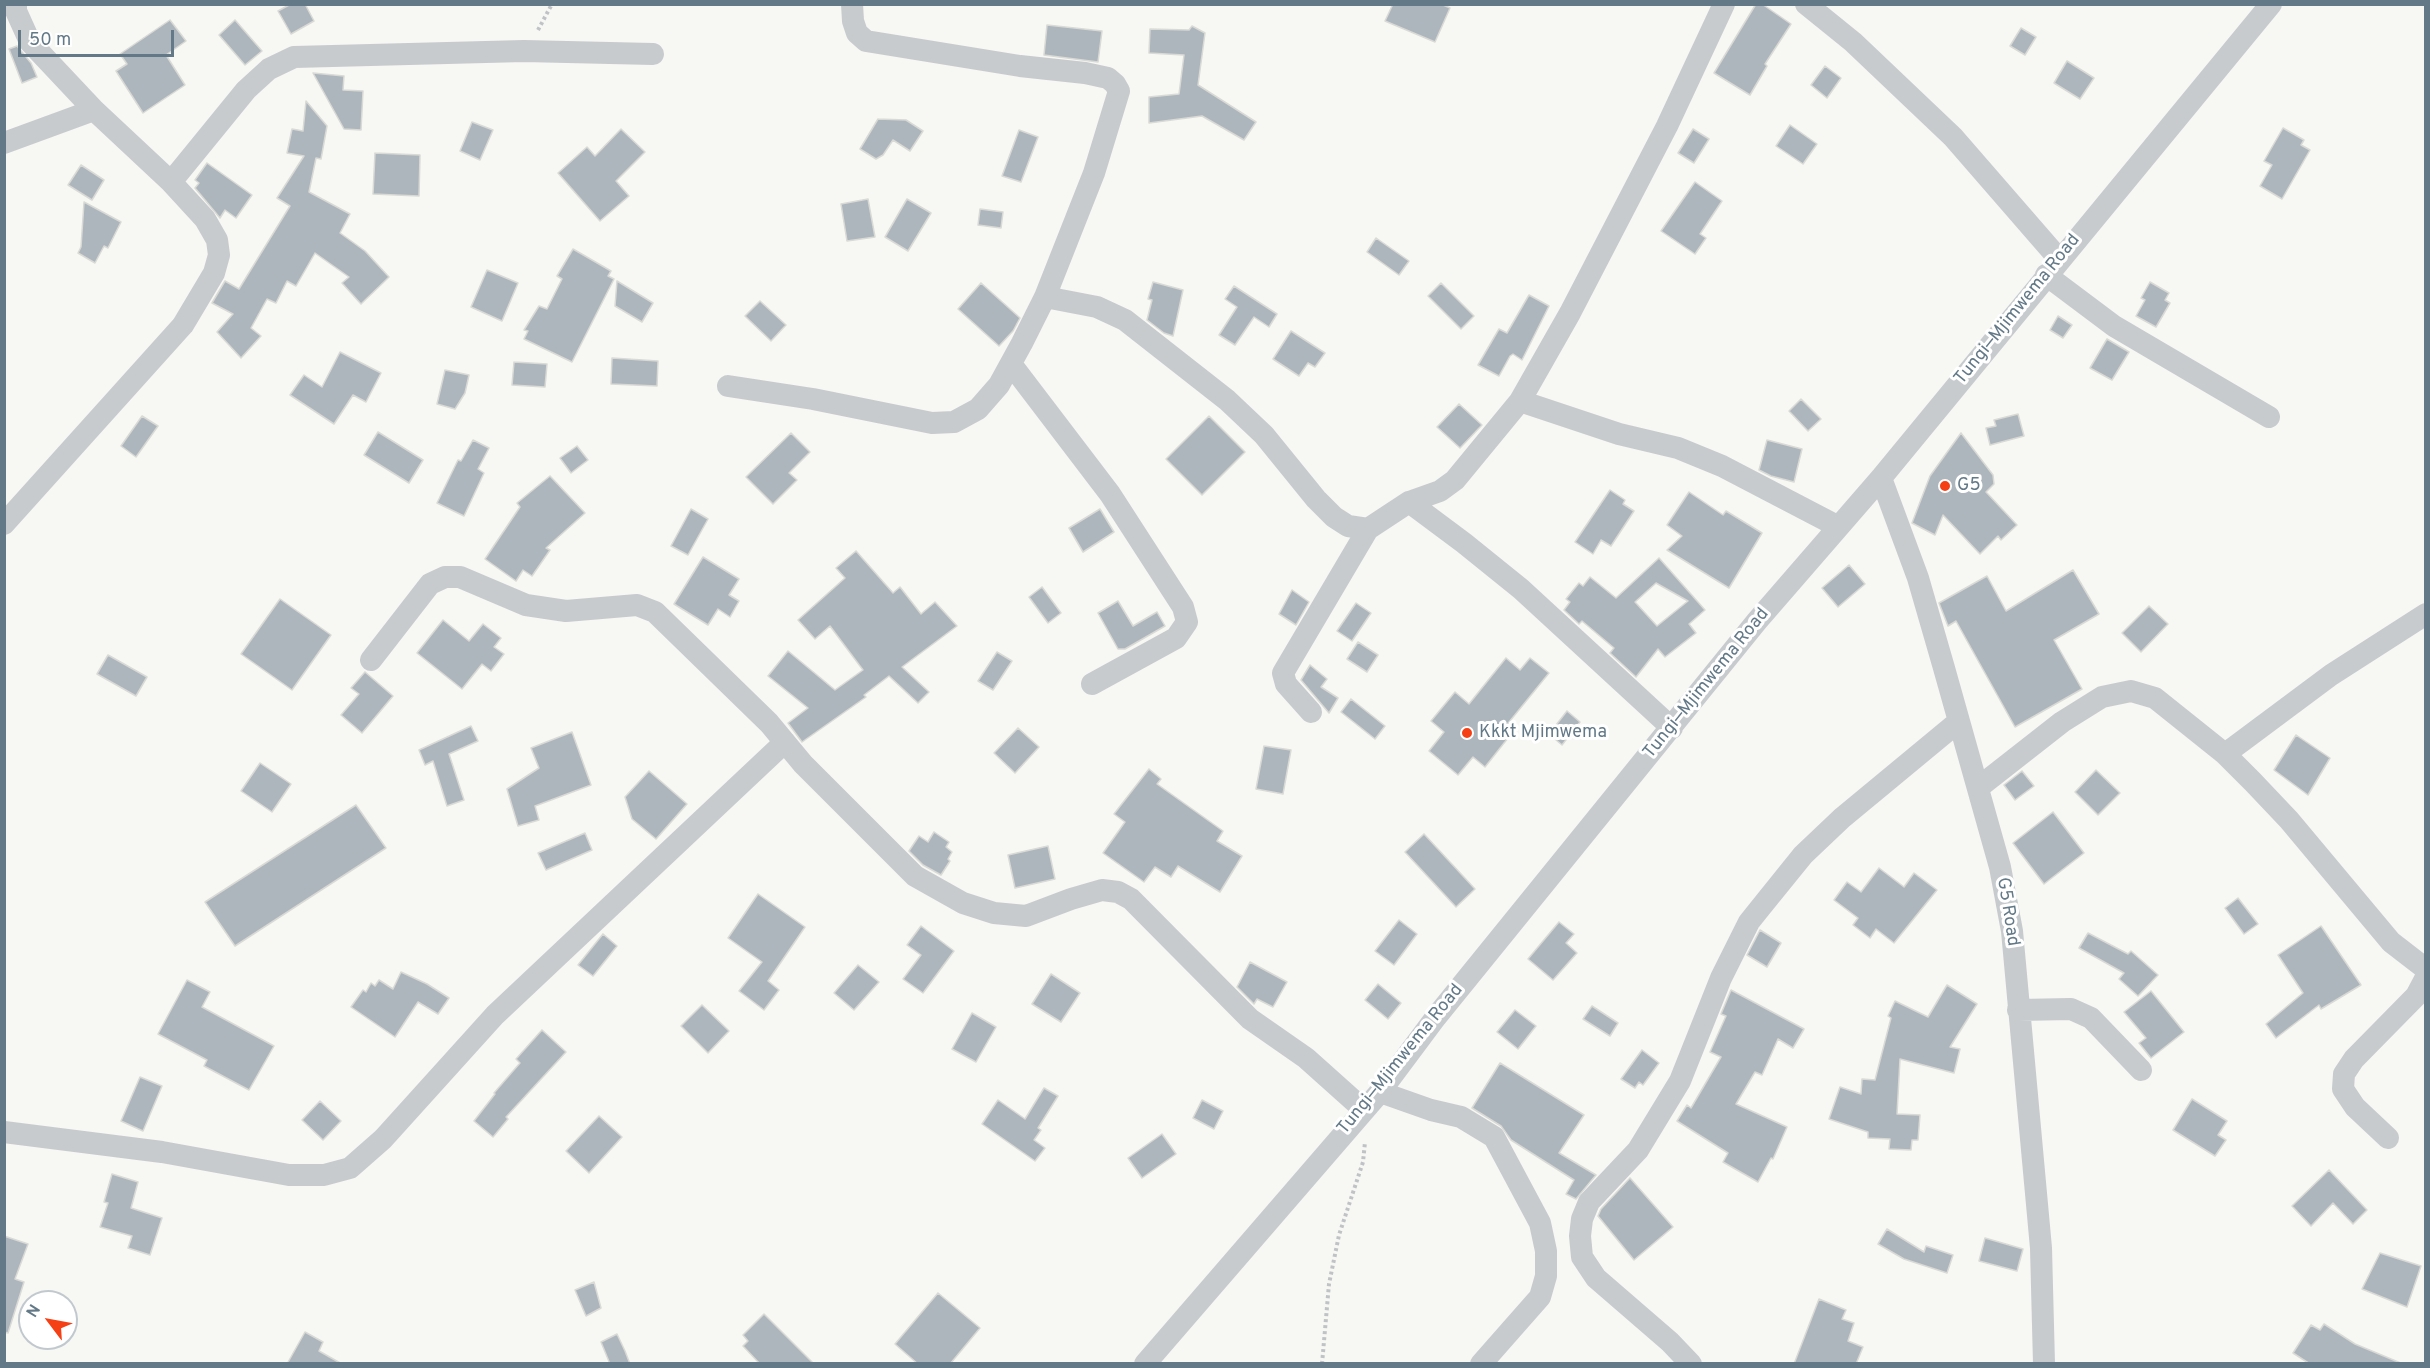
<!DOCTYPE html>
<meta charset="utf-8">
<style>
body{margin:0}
#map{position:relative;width:2430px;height:1368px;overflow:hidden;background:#f7f7f4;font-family:Overpass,sans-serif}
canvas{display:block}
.frame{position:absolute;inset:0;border:6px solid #637988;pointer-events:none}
.north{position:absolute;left:18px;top:1290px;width:60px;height:60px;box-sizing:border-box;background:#fff;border:2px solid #c1c9cf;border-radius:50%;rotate:302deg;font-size:16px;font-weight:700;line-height:24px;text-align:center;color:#637988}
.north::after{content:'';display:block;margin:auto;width:21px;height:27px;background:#f54016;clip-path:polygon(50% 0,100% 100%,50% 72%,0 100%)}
.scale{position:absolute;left:18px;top:30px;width:156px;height:27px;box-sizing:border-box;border:3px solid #637988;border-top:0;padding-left:8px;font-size:18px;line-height:21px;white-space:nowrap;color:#637988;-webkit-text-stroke:4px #fff;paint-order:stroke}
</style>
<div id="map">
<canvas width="2430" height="1368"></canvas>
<div class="frame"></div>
<div class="north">N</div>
<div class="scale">50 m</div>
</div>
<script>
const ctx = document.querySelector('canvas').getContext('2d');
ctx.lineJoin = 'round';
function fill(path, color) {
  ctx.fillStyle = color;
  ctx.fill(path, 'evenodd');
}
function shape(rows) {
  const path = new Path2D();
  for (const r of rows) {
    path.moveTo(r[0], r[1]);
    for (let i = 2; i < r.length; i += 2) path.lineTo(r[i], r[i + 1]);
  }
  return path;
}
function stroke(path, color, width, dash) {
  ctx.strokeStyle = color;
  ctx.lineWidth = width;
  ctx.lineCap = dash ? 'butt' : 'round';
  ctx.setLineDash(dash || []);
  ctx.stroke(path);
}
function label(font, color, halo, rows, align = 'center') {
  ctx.font = font + ' Overpass,sans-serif';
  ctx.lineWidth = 6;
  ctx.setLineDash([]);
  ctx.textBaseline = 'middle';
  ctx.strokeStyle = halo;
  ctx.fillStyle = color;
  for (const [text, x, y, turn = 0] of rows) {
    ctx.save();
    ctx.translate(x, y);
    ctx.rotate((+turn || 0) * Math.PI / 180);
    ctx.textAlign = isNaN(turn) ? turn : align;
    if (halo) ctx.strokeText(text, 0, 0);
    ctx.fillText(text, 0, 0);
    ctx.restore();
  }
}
const building = shape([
 [291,4,305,4,314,21,291,34,278,11,291,4],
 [1393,4,1441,4,1450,8,1435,42,1385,21,1393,4],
 [1756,4,1762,4,1791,24,1765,64,1767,66,1750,95,1714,73,1756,4],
 [170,20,186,41,166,55,185,85,143,113,116,71,127,64,120,54,170,20],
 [235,20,262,51,245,65,219,35,235,20],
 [1047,25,1102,31,1098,62,1044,55,1047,25],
 [1192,26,1205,33,1198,85,1256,122,1244,140,1202,116,1149,123,1149,97,1179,94,1184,55,1149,53,1150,29,1189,30,1192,26],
 [2021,28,2036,37,2025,55,2010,46,2021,28],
 [17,46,31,63,37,77,22,83,9,49,17,46],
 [2067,61,2094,78,2080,99,2054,83,2067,61],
 [1825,66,1841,78,1827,98,1811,85,1825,66],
 [313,73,344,76,343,90,363,91,361,130,344,129,313,73],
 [306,101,327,126,321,159,316,158,309,192,350,214,340,233,365,251,389,277,361,304,342,283,349,277,315,253,296,286,287,281,276,303,267,299,251,328,261,336,241,358,217,332,233,314,212,303,225,281,239,289,290,206,277,198,304,156,287,153,292,129,303,131,306,101],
 [878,119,906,120,923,131,910,151,893,140,883,155,876,159,860,149,878,119],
 [472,122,493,130,480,160,460,151,472,122],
 [1790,125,1817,144,1803,164,1776,146,1790,125],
 [2283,128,2304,140,2301,145,2310,150,2282,199,2260,186,2272,165,2264,161,2283,128],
 [621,129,645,152,616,181,629,196,600,221,558,173,587,147,595,156,621,129],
 [1693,129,1709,139,1694,163,1678,153,1693,129],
 [1019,130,1038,137,1021,182,1002,176,1019,130],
 [375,153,420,155,419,196,373,194,375,153],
 [207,163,252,195,236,218,225,210,220,218,195,188,199,183,195,180,207,163],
 [81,165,104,180,92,200,68,185,81,165],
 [1695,182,1722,201,1700,234,1706,238,1695,254,1661,231,1695,182],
 [868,199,875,237,847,241,841,204,868,199],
 [907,199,931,213,908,251,885,237,907,199],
 [84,202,121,222,108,248,104,246,95,263,78,253,81,247,84,202],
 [980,209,1003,212,1001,228,978,225,980,209],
 [1376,238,1409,261,1399,275,1367,252,1376,238],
 [573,249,611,271,608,276,614,279,572,362,524,339,528,331,524,330,539,306,547,309,562,279,557,276,573,249],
 [487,270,518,283,502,321,471,307,487,270],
 [617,281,653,303,642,322,615,306,617,281],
 [1153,282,1183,290,1173,336,1164,333,1147,320,1152,300,1148,299,1153,282],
 [2150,282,2169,293,2165,300,2170,303,2156,327,2136,316,2145,300,2141,298,2150,282],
 [981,283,1020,318,1013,331,999,346,958,309,981,283],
 [1441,283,1474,316,1461,329,1428,296,1441,283],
 [1234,286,1277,314,1269,327,1254,317,1235,345,1219,335,1237,307,1225,299,1234,286],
 [1529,295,1549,306,1522,360,1513,354,1510,356,1499,376,1478,365,1499,329,1507,333,1529,295],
 [760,301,786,325,771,341,745,316,760,301],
 [2058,316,2072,325,2063,338,2050,330,2058,316],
 [1291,331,1325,353,1315,367,1308,363,1299,376,1273,359,1291,331],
 [2107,339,2129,352,2112,380,2090,368,2107,339],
 [340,352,381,373,366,402,353,395,334,424,290,395,304,375,322,387,340,352],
 [612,358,658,361,657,386,611,384,612,358],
 [514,362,547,364,545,387,512,385,514,362],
 [445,370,469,375,465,393,455,409,437,404,445,370],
 [1801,399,1821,419,1808,431,1789,411,1801,399],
 [1459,404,1482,425,1460,448,1437,427,1459,404],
 [2018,414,2024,436,1990,445,1986,428,1996,426,1994,420,2018,414],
 [142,416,158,426,136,457,121,446,142,416],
 [1209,416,1245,452,1202,495,1166,459,1209,416],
 [378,432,423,460,409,483,364,455,378,432],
 [791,433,810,452,789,473,797,480,773,504,746,477,791,433],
 [1961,433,1993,475,1994,484,1986,492,2017,525,2001,540,1998,536,1980,554,1943,515,1935,535,1912,523,1930,476,1961,433],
 [473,440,489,448,478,469,484,473,464,516,437,503,458,460,461,461,473,440],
 [1767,440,1802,449,1794,482,1771,476,1759,470,1767,440],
 [577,446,588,460,571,473,560,458,577,446],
 [550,476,585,513,546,548,550,550,532,576,523,570,516,581,485,559,520,507,517,503,550,476],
 [1610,490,1625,500,1623,504,1634,511,1611,546,1601,540,1593,554,1575,542,1610,490],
 [1689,492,1723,515,1726,511,1762,533,1729,588,1667,550,1682,536,1667,525,1689,492],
 [691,509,708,519,688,555,671,546,691,509],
 [1100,509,1114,532,1083,552,1069,528,1100,509],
 [856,551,893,593,900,587,921,614,935,602,957,626,902,667,929,692,918,703,889,676,864,695,866,697,802,742,788,723,808,708,768,676,788,651,835,690,863,670,830,626,815,639,798,620,845,578,836,568,856,551],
 [703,557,739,579,729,595,739,601,730,617,718,609,708,625,674,604,703,557],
 [1659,558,1705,610,1689,624,1696,633,1665,657,1658,649,1636,677,1610,653,1614,648,1582,621,1579,624,1564,610,1570,602,1566,599,1579,583,1583,586,1590,577,1616,598,1659,558],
 [1656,583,1688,601,1657,626,1635,602,1656,583],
 [1849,565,1865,584,1838,607,1822,588,1849,565],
 [2073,570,2099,614,2054,640,2082,689,2015,727,1956,621,1948,626,1939,603,1987,576,2006,611,2073,570],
 [1042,587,1061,613,1048,623,1029,597,1042,587],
 [1292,590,1309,602,1296,625,1279,614,1292,590],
 [280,599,331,635,292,690,241,654,280,599],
 [1118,601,1133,626,1157,612,1165,626,1125,649,1118,649,1098,613,1118,601],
 [1356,603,1371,613,1352,641,1337,631,1356,603],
 [2149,606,2168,624,2141,652,2122,633,2149,606],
 [443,620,469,641,483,624,501,638,494,647,504,654,491,671,482,664,462,689,417,653,443,620],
 [1358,642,1378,655,1367,672,1347,659,1358,642],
 [997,652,1012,661,993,690,978,681,997,652],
 [108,655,147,677,136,696,97,674,108,655],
 [1506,658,1520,670,1530,658,1549,673,1505,727,1512,733,1485,767,1473,757,1458,775,1429,751,1444,732,1431,721,1455,692,1469,704,1506,658],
 [1310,665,1327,679,1321,687,1338,698,1329,713,1301,680,1310,665],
 [365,672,393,696,362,733,341,715,359,694,351,688,365,672],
 [1351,699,1385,726,1375,739,1341,712,1351,699],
 [1567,711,1580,722,1562,745,1549,734,1567,711],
 [471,726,478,741,449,754,464,800,447,806,433,761,425,765,419,750,471,726],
 [1018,728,1039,747,1015,773,994,753,1018,728],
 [572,732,591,785,535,806,539,820,518,826,507,789,539,768,531,748,572,732],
 [2296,735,2330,758,2308,795,2274,770,2296,735],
 [1264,746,1291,750,1283,794,1256,789,1264,746],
 [260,763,291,784,272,812,241,791,260,763],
 [1149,769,1161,779,1157,784,1223,831,1217,841,1242,856,1220,892,1178,866,1171,877,1155,867,1144,882,1103,853,1125,822,1114,814,1149,769],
 [2096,770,2120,793,2098,815,2075,792,2096,770],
 [649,771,687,804,656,839,632,819,625,797,649,771],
 [2022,771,2034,786,2015,800,2004,785,2022,771],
 [356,805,386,848,235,946,205,902,356,805],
 [2053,812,2084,853,2044,884,2013,843,2053,812],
 [934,832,949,842,946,847,952,852,948,859,950,861,941,875,923,865,909,851,919,836,928,842,934,832],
 [585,833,592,850,546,870,538,853,585,833],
 [1424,834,1475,889,1456,907,1405,852,1424,834],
 [1048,846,1055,879,1015,888,1008,855,1048,846],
 [1879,868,1904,887,1914,873,1937,890,1894,943,1876,929,1870,938,1853,925,1858,918,1834,900,1847,882,1861,892,1879,868],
 [758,894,805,927,768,981,779,990,764,1010,739,991,762,962,728,938,758,894],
 [2238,898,2258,924,2244,934,2225,908,2238,898],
 [1399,920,1417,934,1394,965,1375,951,1399,920],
 [1559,922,1574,934,1566,943,1577,953,1553,980,1528,959,1559,922],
 [921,926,954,951,923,993,903,979,921,955,907,945,921,926],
 [2321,926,2361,985,2321,1009,2319,1005,2276,1038,2266,1024,2303,993,2278,955,2321,926],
 [1760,930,1781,943,1767,967,1747,955,1760,930],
 [2088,933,2128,954,2131,951,2158,975,2138,996,2119,979,2124,973,2079,948,2088,933],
 [603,934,617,946,593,976,578,965,603,934],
 [1250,962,1287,982,1273,1007,1257,999,1254,1004,1237,987,1250,962],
 [858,965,879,982,854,1010,834,993,858,965],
 [401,972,427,984,449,998,438,1014,418,1002,395,1037,351,1007,363,990,366,992,371,983,375,986,379,980,393,989,401,972],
 [1051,974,1080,993,1061,1022,1032,1004,1051,974],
 [187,980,210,992,202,1007,274,1046,249,1090,204,1066,207,1060,158,1034,187,980],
 [1378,984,1401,1003,1388,1019,1365,1000,1378,984],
 [1947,985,1977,1004,1950,1047,1960,1049,1954,1073,1900,1059,1897,1114,1920,1115,1918,1140,1912,1140,1911,1150,1889,1149,1890,1139,1868,1138,1868,1132,1829,1119,1840,1087,1861,1094,1862,1079,1875,1080,1891,1018,1888,1016,1895,1001,1928,1017,1947,985],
 [1731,990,1804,1029,1793,1048,1778,1039,1762,1075,1755,1072,1736,1104,1787,1127,1773,1159,1771,1158,1758,1182,1723,1162,1728,1153,1677,1121,1687,1105,1691,1108,1721,1057,1710,1052,1726,1016,1721,1014,1731,990],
 [2151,991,2184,1032,2151,1058,2139,1043,2146,1038,2124,1012,2151,991],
 [702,1005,729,1031,708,1053,681,1026,702,1005],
 [1592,1006,1618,1023,1610,1036,1583,1019,1592,1006],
 [1515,1010,1536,1026,1518,1049,1497,1032,1515,1010],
 [972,1013,996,1027,976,1062,952,1049,972,1013],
 [542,1030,566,1052,506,1117,508,1119,493,1137,474,1121,495,1094,494,1093,520,1063,516,1059,542,1030],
 [1642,1050,1659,1063,1643,1085,1639,1082,1635,1088,1621,1079,1642,1050],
 [1500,1063,1584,1115,1559,1153,1596,1175,1576,1199,1566,1194,1574,1180,1511,1140,1501,1126,1472,1108,1500,1063],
 [140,1077,162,1086,143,1131,121,1121,140,1077],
 [1044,1088,1058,1096,1038,1128,1041,1130,1034,1140,1045,1148,1035,1161,982,1124,998,1100,1025,1119,1044,1088],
 [2192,1099,2227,1121,2218,1135,2226,1140,2215,1156,2173,1130,2192,1099],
 [1202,1100,1223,1111,1214,1129,1193,1118,1202,1100],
 [320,1101,341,1121,323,1140,302,1120,320,1101],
 [599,1116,622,1137,589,1173,566,1151,599,1116],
 [1162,1134,1176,1154,1142,1178,1128,1158,1162,1134],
 [2329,1170,2367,1210,2353,1224,2333,1203,2311,1226,2292,1206,2329,1170],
 [112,1174,138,1182,131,1208,162,1218,150,1255,128,1248,132,1236,100,1227,108,1203,104,1202,112,1174],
 [1630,1178,1673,1227,1634,1260,1598,1216,1601,1209,1630,1178],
 [1887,1229,1924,1252,1926,1246,1953,1255,1947,1273,1904,1259,1878,1244,1887,1229],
 [4,1236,28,1244,15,1279,24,1282,8,1333,4,1332,4,1236],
 [1985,1238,2023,1249,2017,1271,1979,1261,1985,1238],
 [2380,1253,2421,1266,2407,1307,2362,1289,2380,1253],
 [594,1282,601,1308,586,1316,575,1290,594,1282],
 [938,1293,980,1328,950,1364,918,1364,895,1344,938,1293],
 [1819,1299,1846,1310,1842,1319,1854,1323,1848,1341,1863,1347,1856,1364,1794,1364,1819,1299],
 [764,1314,814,1364,760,1364,743,1346,748,1341,743,1335,764,1314],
 [2324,1324,2355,1344,2403,1364,2310,1364,2293,1353,2311,1325,2320,1330,2324,1324],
 [305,1332,323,1342,319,1351,342,1364,287,1364,305,1332],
 [617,1334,625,1351,630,1364,610,1364,601,1342,617,1334]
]);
fill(building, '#adb6bc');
stroke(building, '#d9d9d6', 1.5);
stroke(shape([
 [538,30,552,4],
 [1322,1364,1329,1284,1339,1235,1363,1162,1365,1142]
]), '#c0c3c5', 4, [3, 3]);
stroke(shape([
 [1806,4,1853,42,1953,137,2059,259],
 [4,143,94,110],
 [171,182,246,90,269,69,294,57,524,51,653,54],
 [2046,275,2114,326,2269,417],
 [1045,297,1097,307,1125,320,1227,400,1264,435,1316,499,1334,517,1348,526,1368,529,1409,502,1440,491,1455,480,1520,401,1570,313,1667,126,1724,4],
 [1011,364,1110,494,1183,607,1187,622,1176,638,1092,684],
 [728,386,813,399,932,423,954,422,978,409,999,385,1022,343,1045,297,1094,173,1119,91,1115,84,1108,78,1085,73,1020,66,866,41,857,33,853,21,852,4],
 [1520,401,1619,434,1678,448,1722,466,1837,526],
 [1881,478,1918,578,1944,668,2000,867,2012,931,2041,1248,2044,1364],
 [1409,502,1464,543,1521,589,1672,728],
 [4,524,183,325,214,273,219,255,217,240,205,219,171,182,94,110,30,42,16,11,16,4],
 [371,660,430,584,445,577,460,577,526,605,566,611,637,605,655,612,769,723,803,764,915,876,963,903,994,913,1026,916,1071,899,1102,890,1118,892,1131,899,1250,1019,1306,1058,1363,1109],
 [1311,712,1286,684,1283,673,1368,529],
 [2225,754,2331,675,2426,614],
 [1979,787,2062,722,2102,697,2131,691,2155,698,2225,754,2253,782,2289,820,2391,942,2426,969],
 [2018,1010,2071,1009,2091,1018,2141,1070],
 [1380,1092,1431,1110,1461,1117,1494,1137,1540,1223,1546,1251,1546,1276,1540,1297,1481,1364],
 [4,1132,162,1152,289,1175,324,1175,350,1168,383,1139,495,1015,785,742],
 [2388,1138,2355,1107,2343,1089,2344,1074,2354,1059,2416,996,2426,977],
 [1145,1364,1380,1092,1436,1017,1757,621,1881,478,2271,4],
 [1691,1364,1670,1342,1596,1278,1582,1257,1580,1236,1582,1219,1589,1202,1638,1150,1680,1081,1721,978,1749,922,1761,907,1803,855,1842,818,1958,722]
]), '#c7cbce', 22);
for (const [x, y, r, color] of [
 [1945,486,6,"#f54016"],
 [1467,733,6,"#f54016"]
]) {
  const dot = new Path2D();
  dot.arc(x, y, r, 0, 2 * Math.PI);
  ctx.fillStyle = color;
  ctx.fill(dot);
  stroke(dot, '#fff', 2);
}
label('18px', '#637988', '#fff', [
 ["Tungi—Mjimwema Road",2018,310,-51],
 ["Tungi—Mjimwema Road",1707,684,-51],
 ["G5 Road",2007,912,81],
 ["Tungi—Mjimwema Road",1401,1060,-51]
]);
label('18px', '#637988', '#fff', [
 ["G5",1957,486],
 ["Kkkt Mjimwema",1479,733]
], 'left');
</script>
